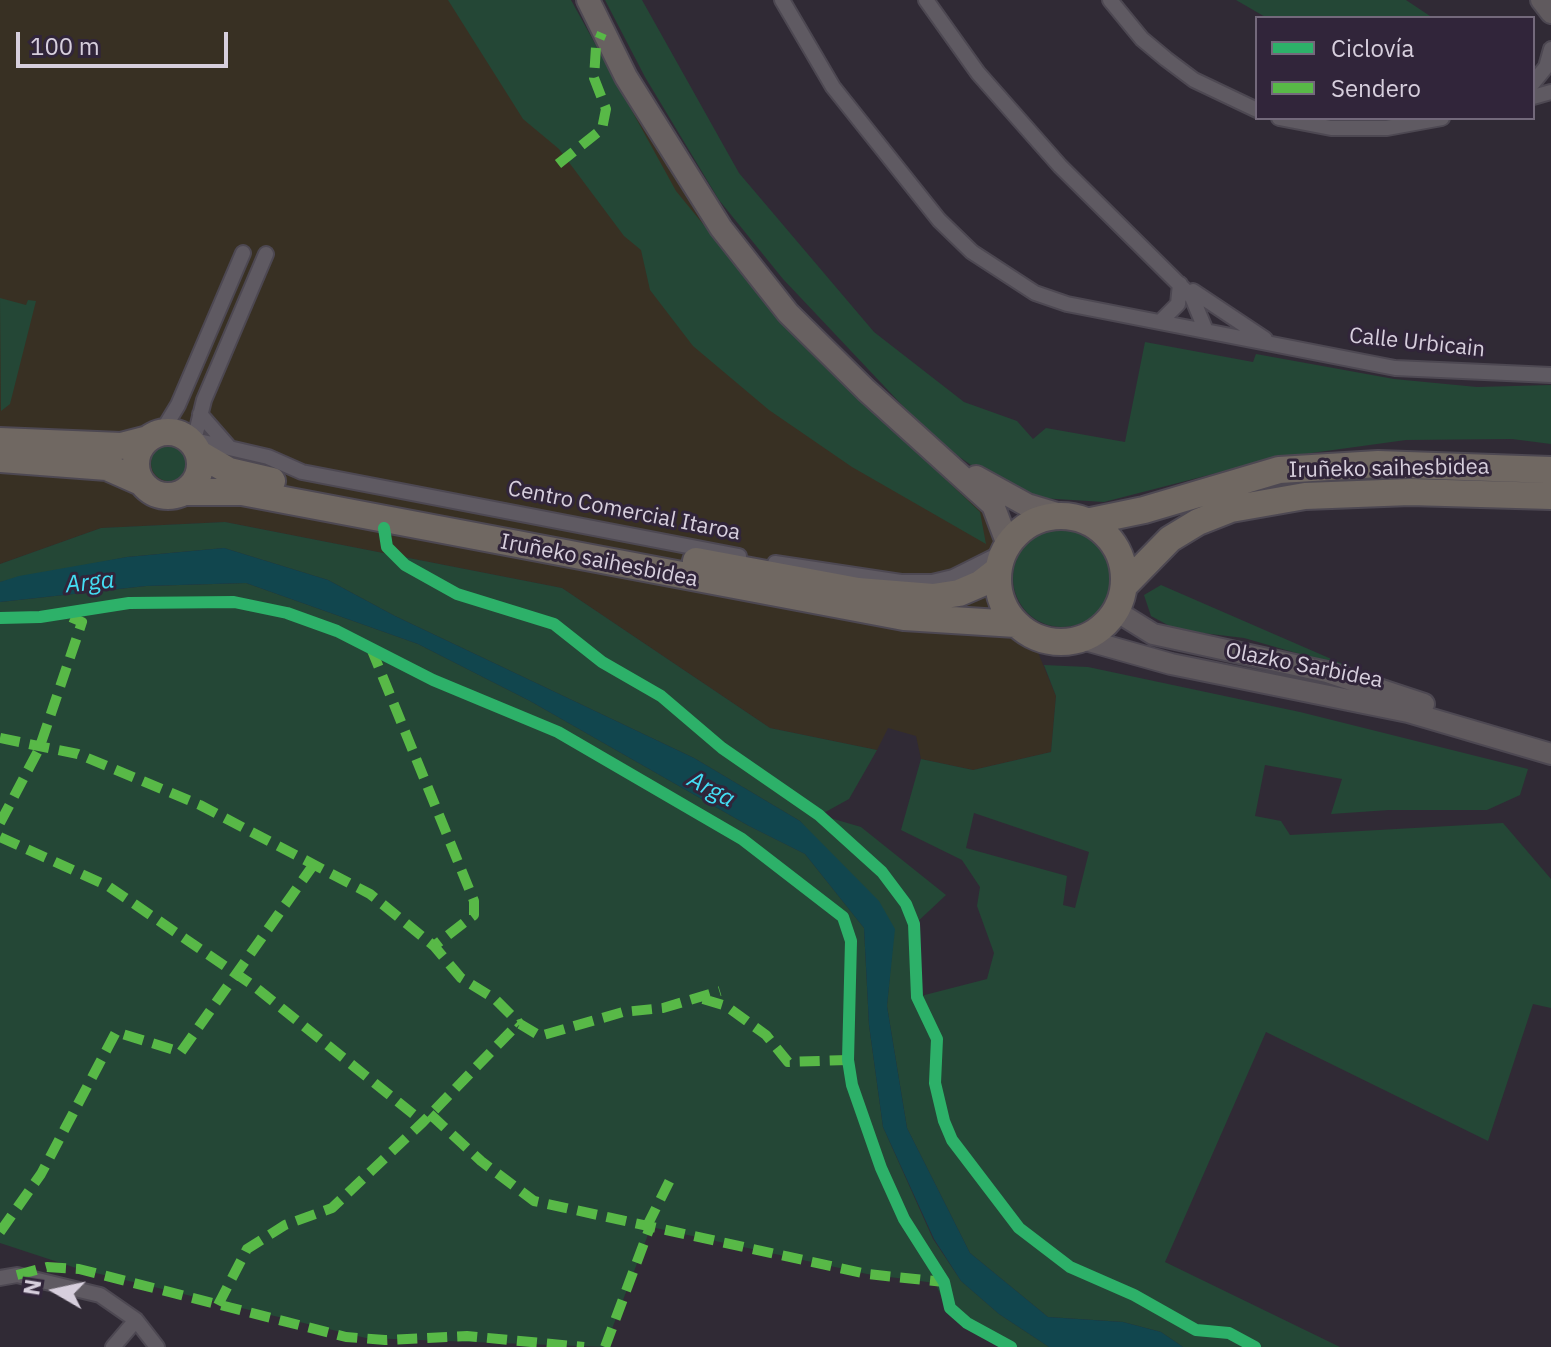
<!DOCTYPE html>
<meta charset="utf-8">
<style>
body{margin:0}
#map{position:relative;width:1551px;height:1347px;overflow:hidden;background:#302a35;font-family:"IBM Plex Sans",sans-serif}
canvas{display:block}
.legend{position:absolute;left:1255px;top:16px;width:280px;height:104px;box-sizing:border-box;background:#31253a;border:2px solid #73697b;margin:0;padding:10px 14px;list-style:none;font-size:24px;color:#d7cfdd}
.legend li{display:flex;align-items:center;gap:16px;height:40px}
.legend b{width:40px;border:2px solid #73697b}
.north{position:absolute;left:16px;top:1251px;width:80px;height:80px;-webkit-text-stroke:6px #31253a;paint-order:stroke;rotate:279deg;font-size:22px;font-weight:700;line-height:32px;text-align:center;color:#d7cfdd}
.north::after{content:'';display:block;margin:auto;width:28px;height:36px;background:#d7cfdd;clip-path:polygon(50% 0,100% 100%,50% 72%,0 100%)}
.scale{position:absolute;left:16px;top:32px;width:212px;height:36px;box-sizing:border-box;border:4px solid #d7cfdd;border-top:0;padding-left:10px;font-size:24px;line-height:28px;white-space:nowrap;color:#d7cfdd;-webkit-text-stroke:6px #31253a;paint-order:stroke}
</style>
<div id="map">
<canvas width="1551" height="1347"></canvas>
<ul class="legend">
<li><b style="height:10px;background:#2db169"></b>Ciclovía</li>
<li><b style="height:10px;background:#58b947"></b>Sendero</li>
</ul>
<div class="north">N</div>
<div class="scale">100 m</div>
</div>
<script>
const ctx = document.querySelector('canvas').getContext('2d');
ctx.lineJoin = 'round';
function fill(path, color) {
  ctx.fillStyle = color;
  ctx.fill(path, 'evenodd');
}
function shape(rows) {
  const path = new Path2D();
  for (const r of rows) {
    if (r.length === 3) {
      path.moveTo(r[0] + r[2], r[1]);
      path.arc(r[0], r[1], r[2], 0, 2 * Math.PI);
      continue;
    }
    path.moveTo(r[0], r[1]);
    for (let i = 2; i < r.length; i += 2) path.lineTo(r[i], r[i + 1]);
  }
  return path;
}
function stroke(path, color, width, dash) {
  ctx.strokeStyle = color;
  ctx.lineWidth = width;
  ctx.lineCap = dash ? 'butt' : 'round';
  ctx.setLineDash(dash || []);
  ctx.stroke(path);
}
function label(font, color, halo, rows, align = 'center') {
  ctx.font = font + ' "IBM Plex Sans",sans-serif';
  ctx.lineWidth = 6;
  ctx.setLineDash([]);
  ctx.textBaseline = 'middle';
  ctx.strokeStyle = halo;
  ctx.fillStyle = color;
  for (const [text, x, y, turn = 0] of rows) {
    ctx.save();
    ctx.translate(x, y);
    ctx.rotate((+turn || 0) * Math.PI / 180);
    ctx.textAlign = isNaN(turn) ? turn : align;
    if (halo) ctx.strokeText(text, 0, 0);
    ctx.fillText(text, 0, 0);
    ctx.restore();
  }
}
fill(shape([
 [0,0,571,0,576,15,704,224,793,325,975,497,993,522,995,536,986,569,989,587,1006,628,1019,642,1037,650,1056,696,1051,752,973,770,921,759,916,736,888,728,877,750,770,728,562,588,225,522,101,528,0,564]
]), '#383023');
fill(shape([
 [448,0,571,0,676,191,792,333,980,512,986,544,852,467,769,410,693,346,650,290,641,250,624,236,559,149,523,119],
 [605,0,642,0,739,173,874,332,964,402,1017,421,1033,439,1046,428,1125,442,1145,342,1253,362,1256,354,1394,379,1477,387,1551,385,1551,444,1512,439,1406,440,1275,458,1104,502,1040,498,971,465,935,440,783,279,719,200,645,77],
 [1236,0,1406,0,1433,18,1267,18],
 [0,298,26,305,28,300,36,301,10,404,1,411],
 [169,463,18],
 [225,522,562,588,770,728,877,750,849,799,820,815,861,827,946,895,914,925,917,997,987,979,994,953,977,906,980,887,962,860,901,830,921,759,973,770,1051,752,1056,696,1044,665,1088,667,1300,712,1528,769,1520,795,1487,810,1389,810,1331,814,1342,779,1265,765,1255,816,1281,821,1290,835,1503,823,1551,879,1551,1008,1533,1004,1488,1141,1266,1032,1165,1262,1340,1347,1183,1347,1161,1332,1123,1322,1048,1317,970,1253,907,1128,887,1006,894,929,800,821,694,758,395,616,328,580,224,548,127,557,0,582,0,564,101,528],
 [974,813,1089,852,1075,908,1063,905,1067,876,966,848],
 [1062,578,49],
 [246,583,418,644,530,701,749,826,805,854,864,928,869,1025,883,1127,933,1239,961,1281,999,1314,1049,1347,1010,1347,950,1315,935,1283,867,1274,651,1227,605,1347,366,1338,79,1269,0,1243,0,602,146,586],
 [1161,585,1359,671,1244,638,1177,630,1151,616,1144,595]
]), '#244736');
fill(shape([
 [224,548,328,580,395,616,694,758,800,821,879,901,895,929,887,1006,907,1128,970,1253,1048,1317,1123,1322,1161,1332,1183,1347,1049,1347,999,1314,961,1281,934,1239,883,1127,869,1025,864,928,805,854,749,826,530,701,418,644,246,583,146,586,0,602,0,582,19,576,127,557]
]), '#11464e');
const street = shape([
 [782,0,833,87,939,220,972,252,1035,293,1067,304,1395,368,1551,375],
 [926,0,978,73,1060,166,1192,297,1206,331],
 [1110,0,1142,39,1166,59,1194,80,1257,110],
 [1533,83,1546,67,1551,49],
 [1533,97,1551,92],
 [1279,118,1331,128,1387,128,1442,118],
 [1193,291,1265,339],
 [1160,322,1178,304,1180,284],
 [200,414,228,446],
 [161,433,178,405,243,253],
 [186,438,268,457,302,472,739,556],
 [193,445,204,400,266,254],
 [775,563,901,582,932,582,953,577,1003,552],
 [0,1278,17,1275,100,1295,136,1320,157,1347],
 [113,1347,136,1320]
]);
const secondary = shape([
 [1541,0,1551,13],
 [1116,611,1153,634,1327,672,1424,704],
 [1082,639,1171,664,1408,712,1551,754]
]);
const primary = shape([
 [588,0,626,77,721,228,788,313,866,390,993,505,1008,545],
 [976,477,1027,505,1057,514]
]);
const highway = shape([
 [168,464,32],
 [0,441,121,446,148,439],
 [198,453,229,471,272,481],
 [0,459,107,467,141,482],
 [184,492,242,492,904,617,1016,624],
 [1061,579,63],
 [1091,521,1144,510,1279,470,1378,464,1551,470],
 [696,561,858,591,933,597,959,593,980,584,998,570],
 [1125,585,1170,539,1198,522,1231,509,1305,496,1410,492,1551,496]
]);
stroke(street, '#4d4852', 18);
stroke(secondary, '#4d4852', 24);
stroke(primary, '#4d4852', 26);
stroke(highway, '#4d4852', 30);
stroke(street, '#5f5a62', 14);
stroke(secondary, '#605a5e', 20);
stroke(primary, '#686161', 22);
stroke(highway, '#706862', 26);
stroke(shape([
 [558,164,602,129,606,109,594,78,596,47,602,33],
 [371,648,474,901,474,915,434,946],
 [0,738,78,754,200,805,370,894,434,946,461,978,495,999,520,1024],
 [0,823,39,749,82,622,66,615],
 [0,837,108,886,254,986,423,1122],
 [703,999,726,1006,766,1035,788,1062,848,1060],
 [430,1114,481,1161,534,1201,867,1274,944,1282],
 [647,1226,673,1174],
 [0,1232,41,1174,116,1032,181,1052,314,864],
 [17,1275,47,1267,79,1269,346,1337,385,1340,467,1336,584,1347],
 [218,1305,247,1249,285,1225,332,1208,423,1122,515,1027,520,1024,540,1036,623,1012,663,1008,720,991],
 [605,1347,650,1227]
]), '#58b947', 10, [20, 10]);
stroke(shape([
 [384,528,387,547,405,565,457,594,554,624,602,662,661,696,722,748,819,815,882,872,906,904,914,924,917,997,937,1039,935,1083,944,1121,952,1140,1019,1228,1070,1267,1134,1295,1196,1330,1229,1333,1255,1347],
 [0,618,40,617,129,603,234,602,287,613,337,631,433,680,558,732,742,839,843,917,851,941,848,1060,852,1085,881,1168,904,1219,944,1282,950,1308,967,1323,1011,1347]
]), '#2db169', 12);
label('22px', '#d7cfdd', '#31253a', [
 ["Calle Urbicain",1417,343,6],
 ["Iruñeko saihesbidea",1389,469,-1],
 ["Centro Comercial Itaroa",624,511,11],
 ["Iruñeko saihesbidea",599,561,11],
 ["Olazko Sarbidea",1304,666,11]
]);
label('italic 24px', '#44def4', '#31253a', [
 ["Arga",90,583,-6],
 ["Arga",711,790,28]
]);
</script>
